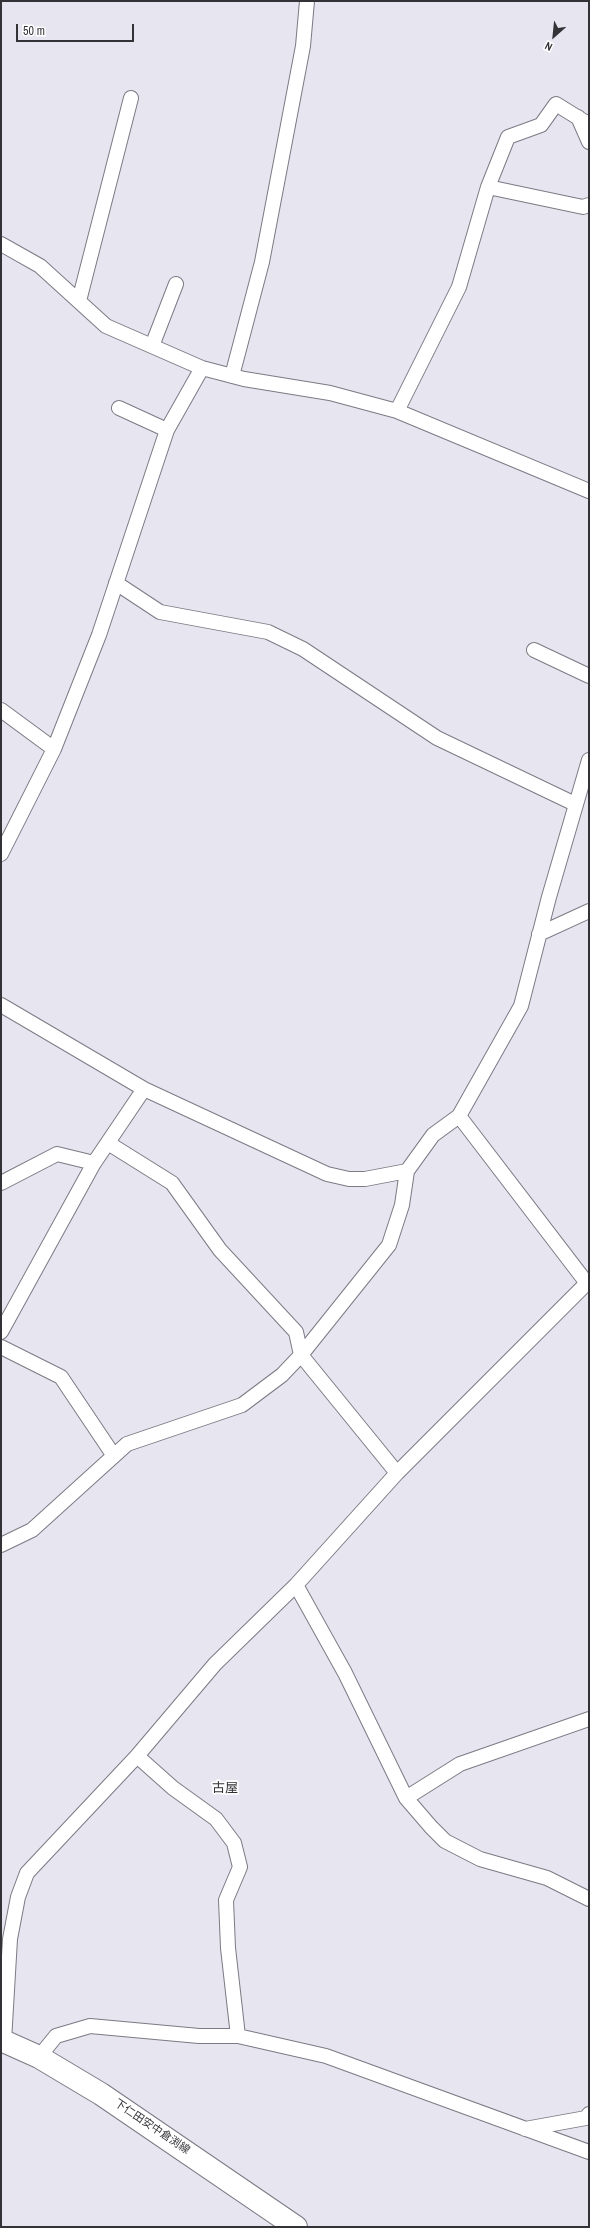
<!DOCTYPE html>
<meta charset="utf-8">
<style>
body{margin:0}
#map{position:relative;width:590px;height:2228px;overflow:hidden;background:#e7e5f0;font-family:"Archivo Narrow",sans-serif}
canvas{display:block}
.frame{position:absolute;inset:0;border:2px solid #333237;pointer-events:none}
.north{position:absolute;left:534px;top:16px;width:40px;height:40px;-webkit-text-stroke:3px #fff;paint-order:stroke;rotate:207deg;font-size:11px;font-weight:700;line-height:16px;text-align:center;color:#333237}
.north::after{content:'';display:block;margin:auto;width:14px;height:18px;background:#333237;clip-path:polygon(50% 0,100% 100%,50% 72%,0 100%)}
.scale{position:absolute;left:16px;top:24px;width:118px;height:18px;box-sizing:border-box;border:2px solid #333237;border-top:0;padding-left:5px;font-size:12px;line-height:14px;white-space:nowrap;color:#333237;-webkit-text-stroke:3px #fff;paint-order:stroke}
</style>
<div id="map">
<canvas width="590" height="2228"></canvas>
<div class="frame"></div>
<div class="north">N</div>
<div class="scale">50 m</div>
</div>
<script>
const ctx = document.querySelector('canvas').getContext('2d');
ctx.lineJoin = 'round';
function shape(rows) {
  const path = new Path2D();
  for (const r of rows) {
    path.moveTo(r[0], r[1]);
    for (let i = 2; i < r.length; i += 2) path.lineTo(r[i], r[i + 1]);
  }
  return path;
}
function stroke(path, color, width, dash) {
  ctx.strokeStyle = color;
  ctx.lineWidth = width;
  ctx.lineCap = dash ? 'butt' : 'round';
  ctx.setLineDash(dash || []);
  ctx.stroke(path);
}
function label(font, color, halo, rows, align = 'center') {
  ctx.font = font + ' "Archivo Narrow","Noto Sans JP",sans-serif';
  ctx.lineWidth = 3.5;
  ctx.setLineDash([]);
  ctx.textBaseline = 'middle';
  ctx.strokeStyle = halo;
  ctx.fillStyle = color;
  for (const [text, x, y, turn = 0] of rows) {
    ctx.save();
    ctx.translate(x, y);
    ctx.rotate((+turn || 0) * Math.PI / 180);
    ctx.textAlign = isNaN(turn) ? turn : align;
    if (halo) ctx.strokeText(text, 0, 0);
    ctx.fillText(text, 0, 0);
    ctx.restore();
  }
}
const street = shape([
 [578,117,589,142],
 [589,122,585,122,556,104,541,125,508,137,488,187,583,207,589,205],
 [1,244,40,266,106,326,202,368,244,379,330,393,397,411,589,491],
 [79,301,131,98],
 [152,346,176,284],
 [232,376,262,262,303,46,307,1],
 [119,408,167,430],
 [397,411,459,287,488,187],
 [116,583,160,612,268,632,303,649,437,738,575,804],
 [534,650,589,676],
 [1,710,54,749],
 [1,854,54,749,99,635,167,430,202,368],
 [539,934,589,911],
 [1,1005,144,1089,327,1174,349,1179,365,1179,407,1171,433,1135,459,1116,521,1006,549,897,589,760],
 [459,1116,586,1282],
 [108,1143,172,1183,220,1250,296,1332,301,1355,397,1473],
 [1,1183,57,1154,94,1163],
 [1,1332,94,1163,144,1089],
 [1,1347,61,1377,114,1456],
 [1,1545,32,1530,127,1444,242,1405,282,1375,301,1355,389,1245,402,1205,407,1171],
 [296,1585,345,1673,406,1798,431,1827,445,1841,480,1859,547,1878,589,1899],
 [137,1756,173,1788,216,1819,234,1843,240,1867,226,1900,228,1948,238,2036],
 [406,1798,460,1764,589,1719],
 [1,2045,4,2041,10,1939,18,1897,27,1873,137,1756,215,1664,296,1585,397,1473,589,1281],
 [39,2057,56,2036,90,2026,199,2036,238,2036,326,2056,589,2152],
 [525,2129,586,2118,589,2114]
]);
const primary = shape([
 [1,2040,39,2057,101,2094,296,2227]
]);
stroke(street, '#7c7a84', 16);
stroke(primary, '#7c7a84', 24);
stroke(street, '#fff', 14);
stroke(primary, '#fff', 22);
label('11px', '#333237', '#fff', [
 ["下仁田安中倉渕線",152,2127,34]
]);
label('13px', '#333237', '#fff', [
 ["古屋",225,1789]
]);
</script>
